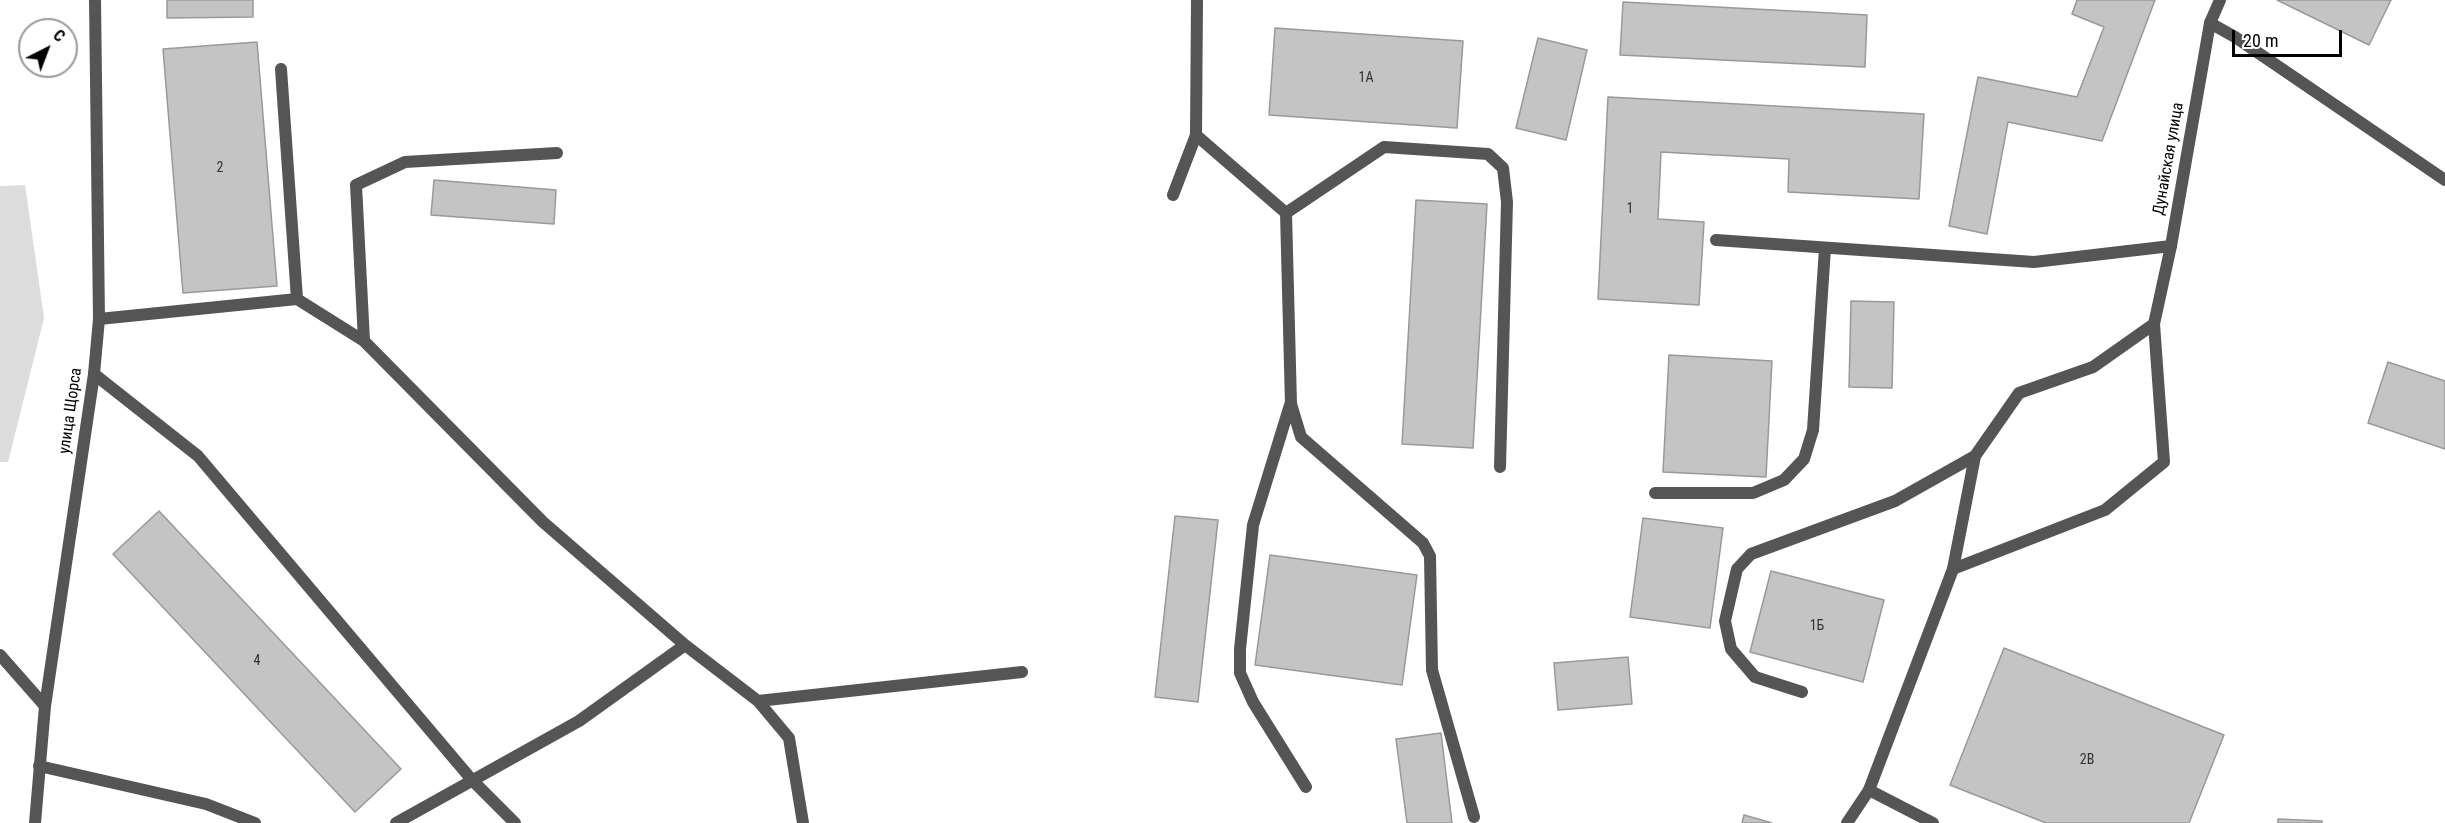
<!DOCTYPE html>
<meta charset="utf-8">
<style>
body{margin:0}
#map{position:relative;width:2445px;height:823px;overflow:hidden;background:#fff;font-family:"Roboto Condensed",sans-serif}
canvas{display:block}
.north{position:absolute;left:18px;top:18px;width:60px;height:60px;box-sizing:border-box;background:#fff;border:2px solid #999;border-radius:50%;rotate:42deg;font-size:16px;font-weight:700;line-height:24px;text-align:center;color:#000}
.north::after{content:'';display:block;margin:auto;width:21px;height:27px;background:#000;clip-path:polygon(50% 0,100% 100%,50% 72%,0 100%)}
.scale{position:absolute;left:2232px;top:30px;width:110px;height:27px;box-sizing:border-box;border:3px solid #000;border-top:0;padding-left:8px;font-size:18px;line-height:21px;white-space:nowrap;color:#000;-webkit-text-stroke:4px #fff;paint-order:stroke}
</style>
<div id="map">
<canvas width="2445" height="823"></canvas>
<div class="north">С</div>
<div class="scale">20 m</div>
</div>
<script>
const ctx = document.querySelector('canvas').getContext('2d');
ctx.lineJoin = 'round';
function fill(path, color) {
  ctx.fillStyle = color;
  ctx.fill(path, 'evenodd');
}
function shape(rows) {
  const path = new Path2D();
  for (const r of rows) {
    path.moveTo(r[0], r[1]);
    for (let i = 2; i < r.length; i += 2) path.lineTo(r[i], r[i + 1]);
  }
  return path;
}
function stroke(path, color, width, dash) {
  ctx.strokeStyle = color;
  ctx.lineWidth = width;
  ctx.lineCap = dash ? 'butt' : 'round';
  ctx.setLineDash(dash || []);
  ctx.stroke(path);
}
function label(font, color, halo, rows, align = 'center') {
  ctx.font = font + ' "Roboto Condensed",sans-serif';
  ctx.lineWidth = 6;
  ctx.setLineDash([]);
  ctx.textBaseline = 'middle';
  ctx.strokeStyle = halo;
  ctx.fillStyle = color;
  for (const [text, x, y, turn = 0] of rows) {
    ctx.save();
    ctx.translate(x, y);
    ctx.rotate((+turn || 0) * Math.PI / 180);
    ctx.textAlign = isNaN(turn) ? turn : align;
    if (halo) ctx.strokeText(text, 0, 0);
    ctx.fillText(text, 0, 0);
    ctx.restore();
  }
}
fill(shape([
 [25,185,44,318,8,462,0,462,0,186]
]), '#dcdcdc');
const building = shape([
 [167,0,253,0,253,17,167,18,167,0],
 [2077,0,2155,0,2102,141,2008,122,1987,234,1949,226,1978,77,2077,97,2104,27,2072,14,2077,0],
 [2277,0,2391,0,2369,45,2277,0],
 [1623,2,1867,15,1865,67,1620,55,1623,2],
 [1275,28,1463,41,1457,128,1269,115,1275,28],
 [1538,38,1587,50,1566,140,1516,128,1538,38],
 [257,42,277,286,183,293,163,49,257,42],
 [1608,97,1924,114,1919,199,1788,192,1789,159,1661,152,1658,219,1704,222,1699,305,1598,299,1608,97],
 [434,180,556,190,554,224,431,215,434,180],
 [1416,200,1487,204,1473,448,1402,444,1416,200],
 [1851,301,1894,302,1892,388,1849,387,1851,301],
 [1669,355,1772,361,1766,477,1663,472,1669,355],
 [2388,362,2445,381,2445,449,2368,423,2388,362],
 [159,511,401,769,355,812,113,554,159,511],
 [1175,516,1218,520,1198,702,1155,697,1175,516],
 [1643,518,1723,528,1710,628,1630,617,1643,518],
 [1270,555,1417,575,1402,685,1255,665,1270,555],
 [1771,571,1884,600,1863,682,1750,652,1771,571],
 [2004,648,2224,735,2189,823,2046,823,1950,785,2004,648],
 [1628,657,1632,704,1558,710,1554,663,1628,657],
 [1441,733,1452,823,1407,823,1396,739,1441,733],
 [1744,815,1772,823,1742,823,1744,815],
 [2278,819,2322,821,2322,823,2278,823,2278,819]
]);
fill(building, '#c4c4c4');
stroke(building, '#999', 1.5);
stroke(shape([
 [2210,23,2235,37,2445,180],
 [281,69,297,299],
 [1196,135,1286,213,1291,404,1301,437,1423,543,1430,556,1432,670,1474,817],
 [1173,195,1196,135,1197,0],
 [1286,213,1384,147,1488,154,1503,168,1507,202,1500,467],
 [1716,240,2034,262,2171,246],
 [99,319,297,299,364,341,543,522,685,645,758,701,789,738,803,823],
 [364,341,356,185,405,162,557,153],
 [94,374,198,456,472,780,515,823],
 [1290,405,1253,525,1240,649,1240,673,1253,702,1306,787],
 [1655,493,1753,493,1784,480,1804,459,1813,430,1825,248],
 [1953,569,2105,510,2164,462,2154,324],
 [1802,692,1755,677,1731,649,1725,621,1737,569,1751,554,1895,501,1975,456],
 [758,701,1022,672],
 [39,766,206,804,255,823],
 [1869,790,1933,823],
 [396,823,579,721,685,645]
]), '#555', 12);
stroke(shape([
 [0,655,45,706],
 [1847,823,1869,790,1953,569,1975,456,2019,393,2093,367,2154,324,2171,246,2210,23,2220,0]
]), '#555', 12);
stroke(shape([
 [35,823,45,706,94,374,99,319,95,0]
]), '#555', 12);
label('14px', '#313131', null, [
 ["1А",1366,78],
 ["2",220,168],
 ["1",1630,209],
 ["1Б",1817,626],
 ["4",257,661],
 ["2В",2087,760]
]);
label('16px', '#000', '#fff', [
 ["Дунайская улица",2169,159,-80],
 ["улица Щорса",71,411,-82]
]);
</script>
